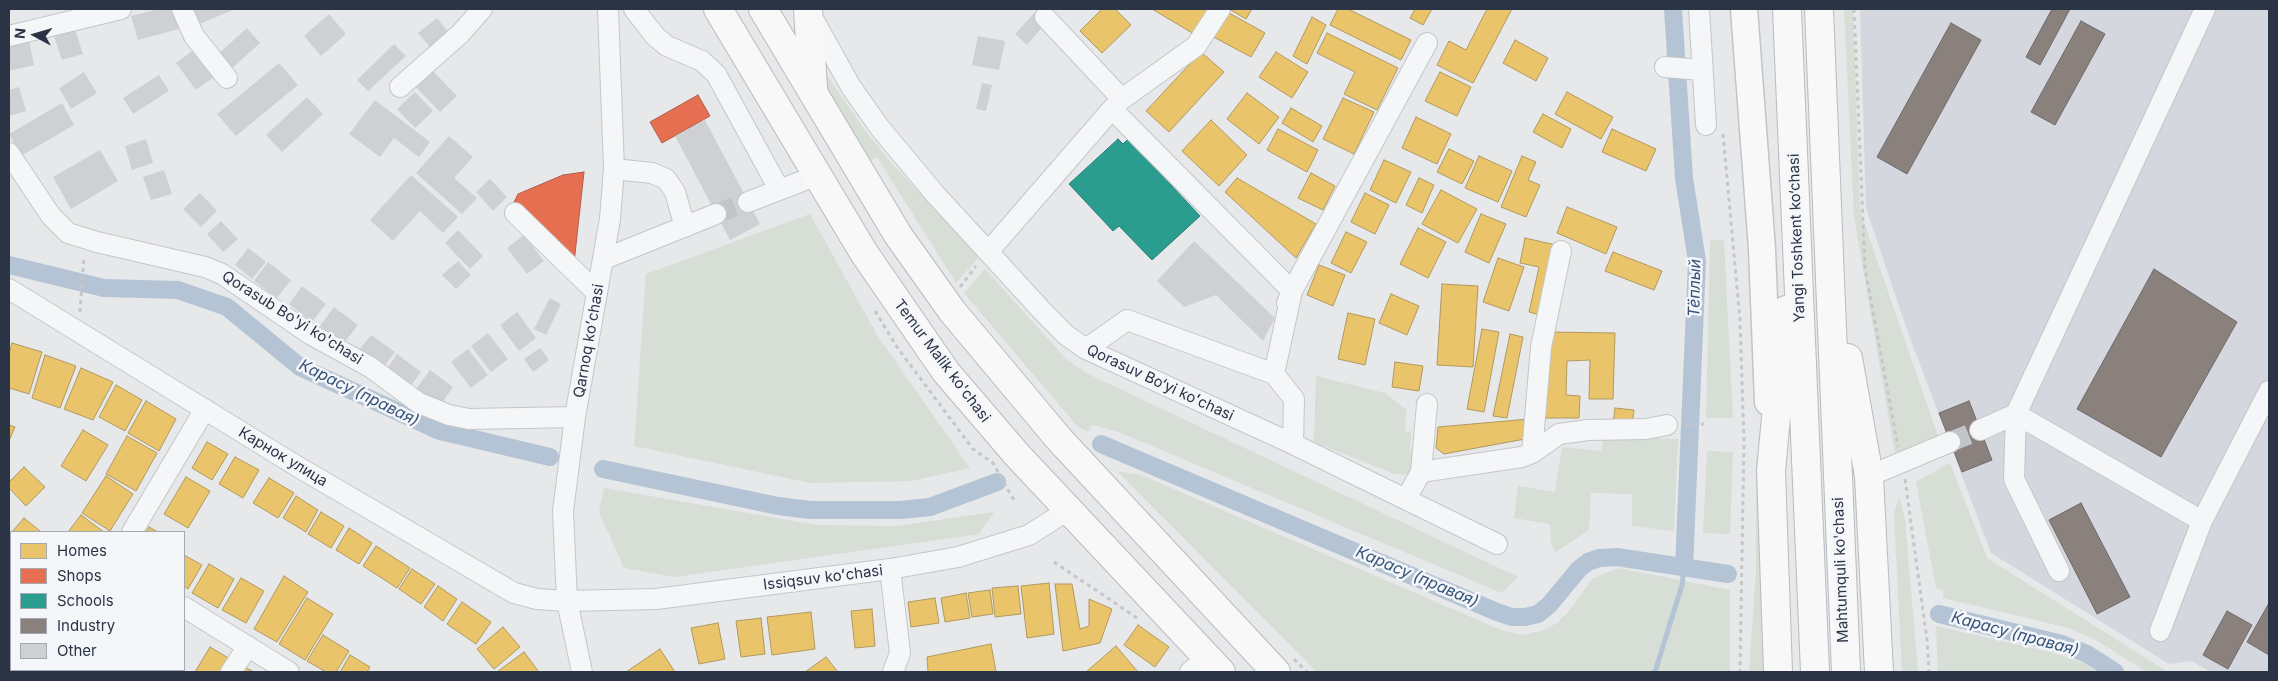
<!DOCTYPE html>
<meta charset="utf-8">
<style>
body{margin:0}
#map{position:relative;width:2278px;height:681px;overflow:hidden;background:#e6e8ea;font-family:Inter,sans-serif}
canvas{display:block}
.frame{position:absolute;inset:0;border:10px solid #2b3445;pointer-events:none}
.legend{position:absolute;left:10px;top:531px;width:175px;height:140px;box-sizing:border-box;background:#f4f6f9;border:1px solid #a4a8b1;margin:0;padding:6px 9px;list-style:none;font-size:15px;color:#2b3445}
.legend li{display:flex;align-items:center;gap:10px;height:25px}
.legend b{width:25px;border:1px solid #a4a8b1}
.north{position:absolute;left:10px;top:10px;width:50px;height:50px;-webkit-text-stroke:4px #f4f6f9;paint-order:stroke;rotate:276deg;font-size:14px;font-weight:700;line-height:20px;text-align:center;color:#2b3445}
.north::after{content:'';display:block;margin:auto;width:18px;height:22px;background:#2b3445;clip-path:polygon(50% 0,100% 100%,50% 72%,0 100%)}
</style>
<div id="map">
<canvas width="2278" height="681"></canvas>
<div class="frame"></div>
<ul class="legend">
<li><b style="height:14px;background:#e9c46a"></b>Homes</li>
<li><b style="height:14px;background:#e76f51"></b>Shops</li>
<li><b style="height:14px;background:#2a9d8f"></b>Schools</li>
<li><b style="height:14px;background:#8a817c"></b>Industry</li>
<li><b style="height:14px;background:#ced0d3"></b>Other</li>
</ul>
<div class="north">N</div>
</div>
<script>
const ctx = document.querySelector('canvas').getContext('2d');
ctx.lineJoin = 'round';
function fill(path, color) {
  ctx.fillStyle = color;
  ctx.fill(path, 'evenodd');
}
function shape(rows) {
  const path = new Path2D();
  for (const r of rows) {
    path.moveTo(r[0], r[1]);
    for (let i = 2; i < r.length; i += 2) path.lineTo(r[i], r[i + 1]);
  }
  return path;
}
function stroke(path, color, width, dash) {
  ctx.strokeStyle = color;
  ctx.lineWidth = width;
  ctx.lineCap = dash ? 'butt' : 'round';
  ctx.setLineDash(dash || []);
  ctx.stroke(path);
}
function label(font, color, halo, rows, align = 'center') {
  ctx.font = font + ' Inter,sans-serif';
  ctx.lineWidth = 5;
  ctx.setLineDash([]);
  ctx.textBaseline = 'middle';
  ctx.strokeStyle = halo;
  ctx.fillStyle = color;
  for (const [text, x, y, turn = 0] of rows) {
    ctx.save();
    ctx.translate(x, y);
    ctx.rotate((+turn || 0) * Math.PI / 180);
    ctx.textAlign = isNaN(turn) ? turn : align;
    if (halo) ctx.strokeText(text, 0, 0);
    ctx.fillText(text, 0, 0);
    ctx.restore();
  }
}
fill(shape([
 [1860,9,2269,9,2269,672,2210,672,2192,661,2169,664,1991,553,1907,330,1866,208]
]), '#d4d7dd');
fill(shape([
 [1844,9,1853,9,1860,211,1938,436,1895,454,1854,217],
 [820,65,864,129,888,159,979,257,956,283,877,157,868,161,827,92],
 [810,214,877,335,970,468,911,481,810,483,634,446,646,274],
 [1710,240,1724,240,1733,418,1706,418],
 [985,269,1067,360,1088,374,1518,577,1502,593,1116,431,1092,425,1088,432,1077,426,964,293],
 [1316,376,1385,393,1406,409,1405,431,1411,432,1410,449,1419,462,1410,473,1403,475,1394,474,1314,442],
 [1603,436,1678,439,1674,531,1632,526,1632,494,1591,493,1589,530,1555,553,1551,542,1550,524,1514,518,1518,486,1555,492,1562,447,1602,451],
 [1756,449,1765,603,1766,672,1749,672,1756,570],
 [1707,451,1733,452,1730,534,1703,533],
 [1950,463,1987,558,2168,672,2146,672,2096,640,2065,627,1943,598,1943,590,1936,588,1916,482],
 [1117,471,1141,475,1501,630,1521,635,1541,631,1557,623,1570,610,1592,579,1618,568,1730,590,1730,672,1317,672],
 [604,488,816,525,897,526,994,512,979,534,675,577,624,568,599,512],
 [1899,496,1905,519,1918,672,1902,672,1894,514],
 [1936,626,2054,653,2083,663,2096,672,1938,672]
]), '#d6ded6');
const homes = shape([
 [1102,9,1115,9,1131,25,1102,53,1080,31,1102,9],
 [1152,9,1210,9,1194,34,1152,9],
 [1222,9,1265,33,1251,57,1208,34,1222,9],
 [1229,9,1252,9,1246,19,1229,9],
 [1338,9,1348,9,1411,40,1401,60,1330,25,1338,9],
 [1415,9,1432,9,1423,25,1410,18,1415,9],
 [1487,9,1512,9,1473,83,1437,65,1449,41,1466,50,1487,9],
 [1312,17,1326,25,1307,64,1293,56,1312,17],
 [1327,33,1398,68,1377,110,1344,94,1355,72,1317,53,1327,33],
 [1515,40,1548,58,1536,81,1503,63,1515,40],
 [1201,52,1224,72,1169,132,1146,111,1201,52],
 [1276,52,1308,72,1292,98,1259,77,1276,52],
 [1440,72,1471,87,1457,116,1425,101,1440,72],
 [1567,92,1613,117,1601,139,1555,114,1567,92],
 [1247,93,1279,117,1259,144,1227,119,1247,93],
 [1343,98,1374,112,1354,154,1323,139,1343,98],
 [1291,108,1322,126,1313,142,1282,123,1291,108],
 [1543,114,1571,129,1562,148,1533,132,1543,114],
 [1416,117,1451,134,1437,164,1402,148,1416,117],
 [1211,120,1247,155,1219,186,1182,151,1211,120],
 [1278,129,1318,150,1307,172,1267,150,1278,129],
 [1612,129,1656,149,1646,171,1602,152,1612,129],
 [1449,149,1474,161,1462,184,1437,172,1449,149],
 [1479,156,1512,171,1498,202,1465,188,1479,156],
 [1522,156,1536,162,1528,180,1540,185,1526,217,1501,207,1522,156],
 [1384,160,1411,172,1396,203,1370,190,1384,160],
 [1311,173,1335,186,1323,210,1298,198,1311,173],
 [1237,178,1316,224,1296,258,1225,192,1237,178],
 [1419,178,1434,185,1422,213,1406,205,1419,178],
 [1441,190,1477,209,1458,243,1422,224,1441,190],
 [1365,193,1389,205,1375,234,1351,222,1365,193],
 [1567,207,1617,227,1606,254,1557,233,1567,207],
 [1481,214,1506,224,1489,263,1465,252,1481,214],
 [1418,228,1446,242,1428,278,1400,264,1418,228],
 [1346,232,1367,242,1351,273,1331,263,1346,232],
 [1525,238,1556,245,1540,315,1529,312,1539,267,1520,263,1525,238],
 [1613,252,1662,271,1654,290,1605,271,1613,252],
 [1498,258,1524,267,1509,311,1483,302,1498,258],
 [1319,265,1345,275,1333,306,1307,295,1319,265],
 [1442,284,1478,286,1473,367,1437,365,1442,284],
 [1391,294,1419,306,1407,335,1379,323,1391,294],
 [1348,313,1375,319,1365,365,1338,359,1348,313],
 [1482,329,1499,332,1484,412,1467,409,1482,329],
 [1548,332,1615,333,1613,399,1589,399,1590,360,1567,361,1566,395,1580,396,1579,418,1541,418,1548,332],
 [1510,334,1523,337,1507,418,1493,416,1510,334],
 [12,343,42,352,29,394,9,388,9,354,12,343],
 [45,355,76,366,60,408,32,398,45,355],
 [1395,362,1423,366,1419,391,1392,387,1395,362],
 [81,368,113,382,93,420,64,409,81,368],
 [116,385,142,400,125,431,99,417,116,385],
 [146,401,176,419,159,451,128,433,146,401],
 [1615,408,1634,410,1632,426,1613,424,1615,408],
 [1529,419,1525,439,1444,454,1436,448,1438,427,1529,419],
 [9,425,15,427,9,441,9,425],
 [83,430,108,445,86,481,61,466,83,430],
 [127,436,157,453,136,491,106,474,127,436],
 [207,442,228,454,212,480,192,468,207,442],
 [235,457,259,470,243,498,219,484,235,457],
 [24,467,45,487,26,506,9,488,9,482,24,467],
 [106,476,133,494,110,531,82,513,106,476],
 [186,477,210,491,188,528,164,514,186,477],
 [269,478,294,493,278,518,253,503,269,478],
 [296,496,318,510,306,532,283,518,296,496],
 [321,512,344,526,331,548,308,534,321,512],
 [81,515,104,532,68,532,81,515],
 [24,518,40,531,39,532,12,532,24,518],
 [149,527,158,532,146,532,149,527],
 [349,528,372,543,359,564,336,550,349,528],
 [11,533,11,565,9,563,9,536,11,533],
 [376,546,410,568,397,588,363,566,376,546],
 [184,555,202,565,188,589,184,586,184,555],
 [209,564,234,579,218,608,192,593,209,564],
 [412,569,435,584,421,604,399,589,412,569],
 [284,576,308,592,277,642,254,629,284,576],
 [241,578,264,591,246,623,222,610,241,578],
 [1049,583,1054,634,1027,638,1021,586,1049,583],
 [1055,584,1072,584,1080,629,1089,626,1089,599,1112,609,1100,643,1063,651,1055,584],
 [438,586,457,599,443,621,424,607,438,586],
 [1018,586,1021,614,995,617,992,588,1018,586],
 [990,590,993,614,972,617,968,593,990,590],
 [966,593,970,618,945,622,941,598,966,593],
 [307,598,333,614,305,660,279,644,307,598],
 [935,598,939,623,911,627,908,602,935,598],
 [462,602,491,622,476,644,447,624,462,602],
 [872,609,875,646,855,648,851,611,872,609],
 [811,612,815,649,772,655,767,617,811,612],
 [761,618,765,654,741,657,736,621,761,618],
 [718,623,725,659,699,664,691,628,718,623],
 [1138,625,1169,647,1155,667,1124,645,1138,625],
 [503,627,520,647,494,669,477,649,503,627],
 [323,635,349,651,336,672,326,672,307,661,323,635],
 [991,644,996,672,928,672,927,657,991,644],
 [1116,646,1138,672,1086,672,1116,646],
 [210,647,235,662,229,672,195,672,210,647],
 [660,649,675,672,626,672,660,649],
 [524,652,539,672,497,672,524,652],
 [350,655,370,667,367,672,340,672,350,655],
 [826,657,838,672,805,672,826,657],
 [241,665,254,672,237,672,241,665],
 [59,670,81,670,82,672,54,672,59,670]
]);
fill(homes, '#e9c46a');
stroke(homes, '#b0995f', 1);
const shops = shape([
 [698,95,710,116,662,143,650,122,698,95],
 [584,172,574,263,512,207,518,194,563,175,584,172]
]);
fill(shops, '#e76f51');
stroke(shops, '#af5d4d', 1);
const schools = shape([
 [1118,139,1123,144,1128,139,1200,216,1152,260,1119,226,1113,231,1069,184,1118,139]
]);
fill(schools, '#2a9d8f');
stroke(schools, '#2a7e79', 1);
const industry = shape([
 [2052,9,2070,9,2040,65,2026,57,2052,9],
 [2081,21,2105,34,2055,125,2031,112,2081,21],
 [1951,23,1981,40,1907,174,1877,157,1951,23],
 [2154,269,2237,322,2161,457,2077,409,2154,269],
 [1969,401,1992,460,1962,472,1939,413,1969,401],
 [2081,503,2130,597,2097,614,2049,520,2081,503],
 [2269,603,2269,655,2247,642,2269,603],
 [2227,611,2252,625,2228,669,2203,655,2227,611]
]);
fill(industry, '#8a817c');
stroke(industry, '#6e6a6c', 1);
stroke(shape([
 [28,670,29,672],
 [1655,672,1682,585,1684,568]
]), '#b4c4d5', 5);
stroke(shape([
 [1673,9,1684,178,1697,261,1684,568],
 [9,265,104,288,178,290,227,307,300,367,440,431,550,457],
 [1101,444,1497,612,1512,617,1525,617,1538,614,1549,605,1579,569,1588,562,1599,558,1617,557,1728,574],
 [603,469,778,506,810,510,901,510,930,507,997,482],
 [1939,614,2062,644,2087,654,2115,672]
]), '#b4c4d5', 18);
fill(shape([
 [158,9,181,9,186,27,138,40,131,16],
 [188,9,235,9,195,26],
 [1034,13,1046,23,1027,45,1015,34],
 [329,14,346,34,321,56,304,36],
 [437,18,449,33,431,48,418,33],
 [247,28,260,43,229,71,215,57],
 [75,30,83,54,62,60,54,36],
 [978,36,1005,41,999,70,972,65],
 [29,40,34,65,9,71,9,45],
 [394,44,406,56,368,91,357,80],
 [195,49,215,76,196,90,176,63],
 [279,63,298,85,236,136,217,114],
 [432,70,457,96,440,112,415,86],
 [84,72,97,93,71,109,59,88],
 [159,75,169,91,133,114,123,98],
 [982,83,992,85,986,111,976,109],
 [19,87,26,111,9,116,9,90],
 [415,92,433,111,415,128,397,109],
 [307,97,323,114,282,152,266,135],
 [375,100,430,142,419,157,394,138,380,157,349,134],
 [62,103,74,125,21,156,9,134],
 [705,120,760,224,730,240,675,136],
 [449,136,473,157,454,178,477,198,462,214,416,173],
 [146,139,153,163,132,170,125,146],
 [100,150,118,181,71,209,53,177],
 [164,170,172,194,151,200,143,177],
 [411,175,458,217,443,233,420,211,393,241,370,220],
 [490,179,507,197,493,211,476,192],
 [200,193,217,211,201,227,183,209],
 [221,221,238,239,223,252,207,234],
 [458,230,483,256,470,269,445,243],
 [524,235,544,261,527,274,507,248],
 [1194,241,1275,318,1263,341,1216,295,1184,307,1157,281],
 [248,248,266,262,252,279,235,265],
 [458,261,471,275,456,289,442,275],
 [268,262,291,280,277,298,254,281],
 [302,286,326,304,312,322,289,304],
 [550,298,561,304,546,335,534,329],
 [334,307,358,325,344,343,320,326],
 [517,312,536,338,519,351,500,325],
 [488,333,508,359,491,372,471,346],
 [371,335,395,352,381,370,357,353],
 [540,348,549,360,533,372,524,359],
 [468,349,488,375,471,388,451,362],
 [397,354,421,372,408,390,384,373],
 [430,370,453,387,440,406,416,389]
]), '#ced0d3');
stroke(shape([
 [716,214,748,202],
 [1950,442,1980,430]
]), '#c1c4c9', 20, [20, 10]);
const minor = shape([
 [182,9,194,36,227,78],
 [634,9,655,36,667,46,702,61,716,74,779,189],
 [1699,9,1706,125],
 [811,15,851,87,880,128,935,194,1046,315,1066,335,1086,349,1293,444,1497,544],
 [1045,17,1122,99],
 [9,36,121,9],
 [1665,67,1701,70],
 [400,87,460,34,482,9],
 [1112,109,1292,291,1287,303],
 [9,153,51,216,68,233,97,242,205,267,222,274,310,334,370,367,419,403,449,415,469,419,575,417],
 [614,169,652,173,666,179,675,192,685,227],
 [748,202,818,175],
 [515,213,597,293],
 [988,252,1112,109,1122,99,1196,46,1220,9],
 [604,259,716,214],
 [9,289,300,468,514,593,537,599,567,601,656,599,890,569,958,557,1029,535,1068,510],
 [1086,349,1127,320,1274,374],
 [1980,430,2016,414,2205,9],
 [1293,444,1294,399,1274,374,1292,291,1427,43],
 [1532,453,1541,347,1561,251],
 [1421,472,1427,404],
 [1869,476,1950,442],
 [1406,499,1421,472,1522,457,1532,453,1559,434,1588,430,1646,429,1667,425],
 [132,532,205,409],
 [890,569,900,653,893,672],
 [2059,571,2014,479,2016,414,2202,521],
 [184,607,289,672],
 [9,621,11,624],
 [2160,631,2202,521,2269,391],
 [9,664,12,672],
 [231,672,248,646],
 [582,672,567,601,563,511,575,417,610,219,614,169,608,9],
 [1190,672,1207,657]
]);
const major = shape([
 [1744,9,1762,249,1768,402]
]);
const highway = shape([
 [718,9,864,253,946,372,1018,456,1221,672],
 [763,9,898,235,952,311,1059,439,1276,672],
 [808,9,813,88],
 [1787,9,1815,672],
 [1819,9,1846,672],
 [1848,358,1869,476,1879,672],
 [1778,672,1771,471,1786,310]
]);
stroke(minor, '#c4c6c8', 22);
stroke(major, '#c2c5c8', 29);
stroke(highway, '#b8bbbf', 30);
stroke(shape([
 [1854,9,1865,268,1898,447],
 [1723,134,1740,320,1744,441,1740,672],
 [960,287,976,266],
 [875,311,897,347,973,449,993,463,1015,502],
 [80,312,84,256],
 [1685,425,1704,424],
 [1905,479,1927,640,1929,672],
 [1054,562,1140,620],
 [1294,659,1307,672]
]), '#c5c6ca', 3, [4, 4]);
stroke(minor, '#f5f6f7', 20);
stroke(major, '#f8f8f8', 26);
stroke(highway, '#f8f8f8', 28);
label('15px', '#2b3445', '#f4f6f9', [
 ["Yangi Toshkent ko‘chasi",1797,238,-92],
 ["Qorasub Bo'yi ko'chasi",292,318,32],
 ["Qarnoq koʻchasi",589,341,-80],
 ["Temur Malik ko'chasi",942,361,53],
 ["Qorasuv Bo‘yi koʻchasi",1160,383,25],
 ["Карнок улица",283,457,31],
 ["Mahtumquli ko'chasi",1841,570,-92],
 ["Issiqsuv koʻchasi",823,578,-7]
]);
label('italic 16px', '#34527a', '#f4f6f9', [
 ["Тёплый",1695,288,-89],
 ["Карасу (правая)",359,393,26],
 ["Карасу (правая)",1417,577,23],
 ["Карасу (правая)",2015,634,15]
]);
</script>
